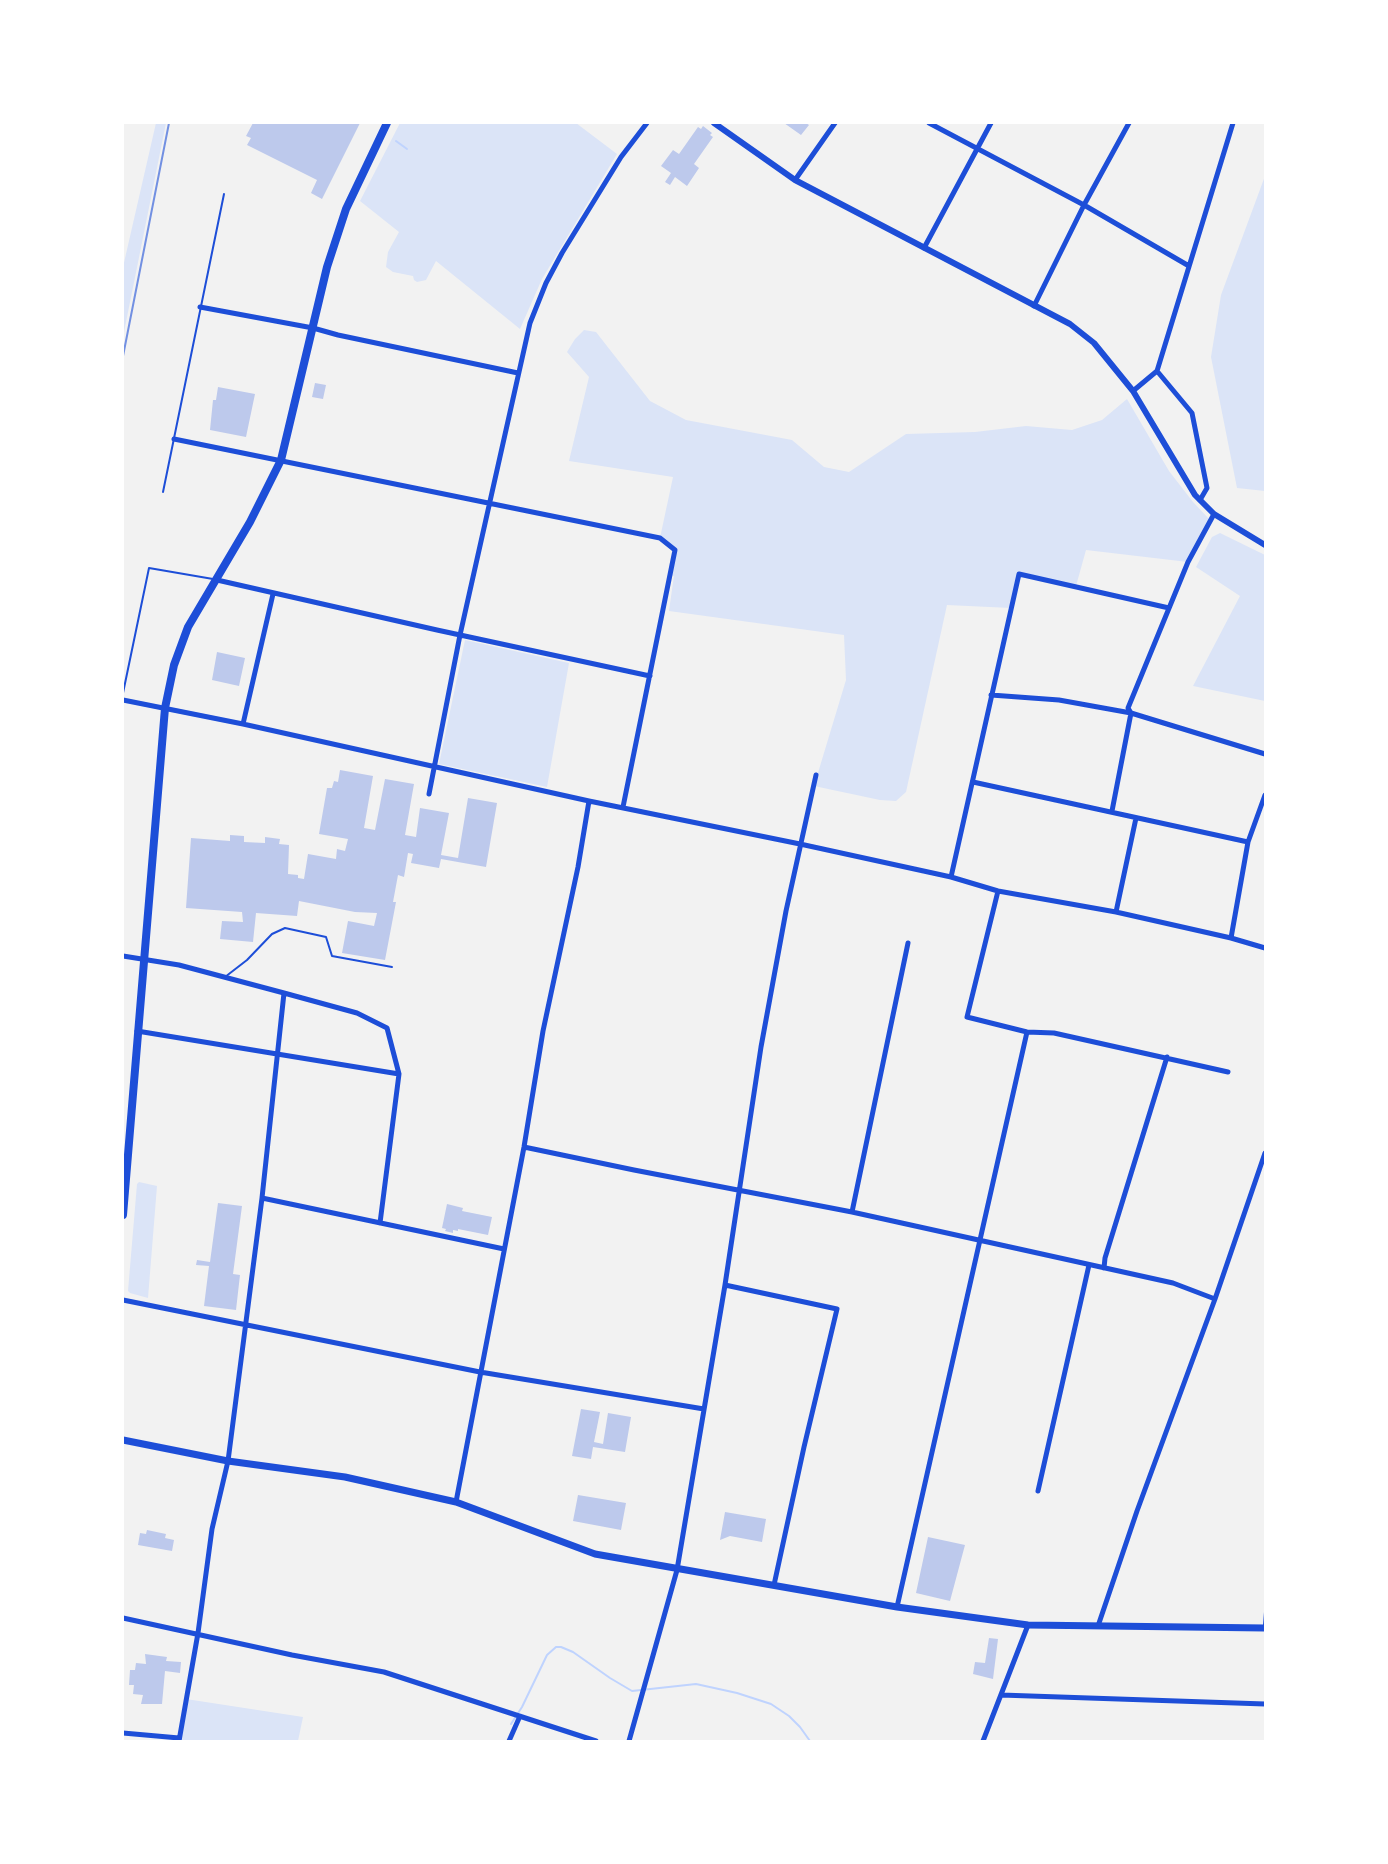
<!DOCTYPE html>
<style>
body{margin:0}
#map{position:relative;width:1388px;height:1864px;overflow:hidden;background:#f2f2f2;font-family:"Noto Serif",serif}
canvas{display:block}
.frame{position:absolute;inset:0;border:124px solid #fff;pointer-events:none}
</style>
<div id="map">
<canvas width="1388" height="1864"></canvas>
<div class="frame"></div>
</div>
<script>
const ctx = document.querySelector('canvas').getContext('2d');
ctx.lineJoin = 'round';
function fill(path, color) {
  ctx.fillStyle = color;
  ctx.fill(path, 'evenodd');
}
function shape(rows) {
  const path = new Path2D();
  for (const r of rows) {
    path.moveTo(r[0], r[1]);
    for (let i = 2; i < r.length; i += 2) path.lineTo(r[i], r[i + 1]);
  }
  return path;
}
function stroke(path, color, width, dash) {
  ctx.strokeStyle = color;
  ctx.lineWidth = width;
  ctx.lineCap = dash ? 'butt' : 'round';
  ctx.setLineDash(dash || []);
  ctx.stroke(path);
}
fill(shape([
 [156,123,166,123,123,337,123,267],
 [400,123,576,123,617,154,542,279,520,329,436,261,426,280,417,282,414,280,413,276,393,272,386,267,388,252,399,232,360,201],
 [1265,176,1265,491,1237,488,1211,357,1221,295],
 [584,330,596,332,650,401,686,420,792,440,824,467,849,472,906,434,975,432,1026,426,1072,430,1102,420,1127,399,1169,471,1193,502,1210,520,1188,562,1086,550,1076,586,1019,574,1011,608,947,605,906,792,896,801,880,800,814,786,846,680,844,635,669,611,674,576,670,575,675,550,660,538,673,477,569,461,589,377,567,352,575,339],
 [1220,533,1265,555,1265,701,1193,686,1240,596,1196,567,1212,537],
 [465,640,569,663,547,787,439,764],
 [139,1182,157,1186,148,1298,130,1293,128,1291,137,1184],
 [186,1699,303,1717,298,1741,179,1741]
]), '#dbe4f7');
stroke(shape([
 [396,141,407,149],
 [511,1724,522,1707,547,1655,556,1647,561,1647,573,1652,610,1678,632,1691,696,1684,737,1693,771,1704,789,1716,800,1727,810,1741]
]), '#bfd3fe', 2);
fill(shape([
 [253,123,360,123,322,199,311,193,317,180,247,145,251,138,246,136],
 [784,123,806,123,809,125,801,135],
 [703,126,712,133,710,135,713,137,694,164,699,168,687,186,675,177,670,185,665,182,671,173,661,166,673,150,679,154,698,127,701,129],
 [315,383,326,385,323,399,312,397],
 [218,387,255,394,246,437,210,430,213,400,216,400],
 [217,652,245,658,239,686,212,680],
 [340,770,373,776,364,828,375,830,385,779,414,784,405,835,416,837,420,808,449,813,441,855,458,858,468,798,497,803,486,867,441,859,439,868,411,863,413,854,408,853,404,877,398,875,393,902,396,902,385,960,342,953,348,921,374,926,377,913,355,912,299,901,297,916,256,913,253,942,220,939,222,921,243,922,242,912,186,908,191,838,230,841,230,835,244,836,244,842,265,843,265,837,280,839,279,844,289,845,288,874,298,875,298,878,304,879,308,854,336,859,337,849,345,851,348,839,319,834,327,788,332,788,334,781,338,782],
 [218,1203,242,1206,233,1274,240,1275,236,1310,204,1306,209,1266,196,1265,197,1260,210,1262],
 [447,1204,463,1208,462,1211,492,1217,488,1235,458,1229,458,1231,453,1230,453,1233,445,1231,446,1229,442,1228],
 [581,1409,600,1412,594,1442,603,1444,608,1413,631,1417,625,1452,593,1447,591,1459,572,1456],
 [578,1495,626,1503,621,1530,573,1521],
 [725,1512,766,1519,762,1542,730,1536,720,1540],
 [147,1530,166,1534,165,1538,174,1540,172,1551,138,1545,140,1533,146,1534],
 [928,1537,965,1545,950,1601,916,1593],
 [989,1638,998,1639,993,1679,973,1674,975,1662,985,1663],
 [145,1654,167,1657,166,1661,181,1662,180,1673,165,1671,162,1704,141,1704,143,1695,133,1694,134,1685,129,1685,130,1670,135,1670,136,1663,146,1664]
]), '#bdc9ec');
stroke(shape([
 [163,492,224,194],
 [123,693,149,568,213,579],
 [225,977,247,960,272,934,285,928,326,937,332,956,392,967],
 [1264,1625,1265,1612]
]), '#1d4ed8', 2);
stroke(shape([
 [929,123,1084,205,1189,266],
 [795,180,835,123],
 [924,248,991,123],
 [1034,306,1084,205,1129,123],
 [200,307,313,328,338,335,518,373],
 [1157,371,1192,413,1207,488,1200,500],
 [1133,391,1157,371,1233,123],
 [174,439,660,538,675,550,623,807],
 [217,580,437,630,650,676],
 [991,695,1059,700,1131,713,1265,754],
 [123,700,243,724,589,801,800,844,951,877,998,891,1116,912,1231,938,1265,948],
 [243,724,273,594],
 [973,782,1248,842],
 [429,794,460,635,530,323,546,283,562,253,621,157,647,123],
 [1112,811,1131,713,1128,708,1188,562,1214,514],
 [951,877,1019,574,1169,608],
 [998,891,967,1017,1027,1032,1054,1033,1228,1072],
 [1116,912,1136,818],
 [1231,938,1248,842,1265,795],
 [123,956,179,965,284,993,357,1013,387,1028,399,1074,380,1223],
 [137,1031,399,1074],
 [524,1147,634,1170,852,1212,1173,1283,1215,1299],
 [262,1198,504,1249],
 [852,1212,908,943],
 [1104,1268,1105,1258,1167,1057],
 [725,1285,837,1309,804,1447,774,1585],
 [123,1300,480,1372,704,1409],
 [1038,1491,1089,1265],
 [456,1502,524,1147,543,1031,578,867,589,801],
 [897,1607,1027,1032],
 [123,1618,292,1655,384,1672,596,1741],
 [1098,1626,1137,1511,1215,1299,1265,1153],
 [1001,1695,1265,1704],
 [123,1733,179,1738],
 [179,1741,198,1633,212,1529,228,1461,262,1198,284,993],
 [509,1741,520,1716],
 [629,1741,677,1570,725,1285,761,1047,786,911,816,775],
 [983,1741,1028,1625]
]), '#1d4ed8', 5);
stroke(shape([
 [714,123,795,180,1070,324,1094,343,1133,391,1195,495,1214,514,1265,545]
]), '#1d4ed8', 6);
stroke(shape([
 [123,1440,228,1461,345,1477,456,1502,595,1554,897,1607,1028,1625,1265,1628]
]), '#1d4ed8', 7);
stroke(shape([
 [123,1215,165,708,174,665,188,627,250,522,281,460,327,267,346,209,387,123]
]), '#1d4ed8', 8);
stroke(shape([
 [123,356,169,123]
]), '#7290e2', 2);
</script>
